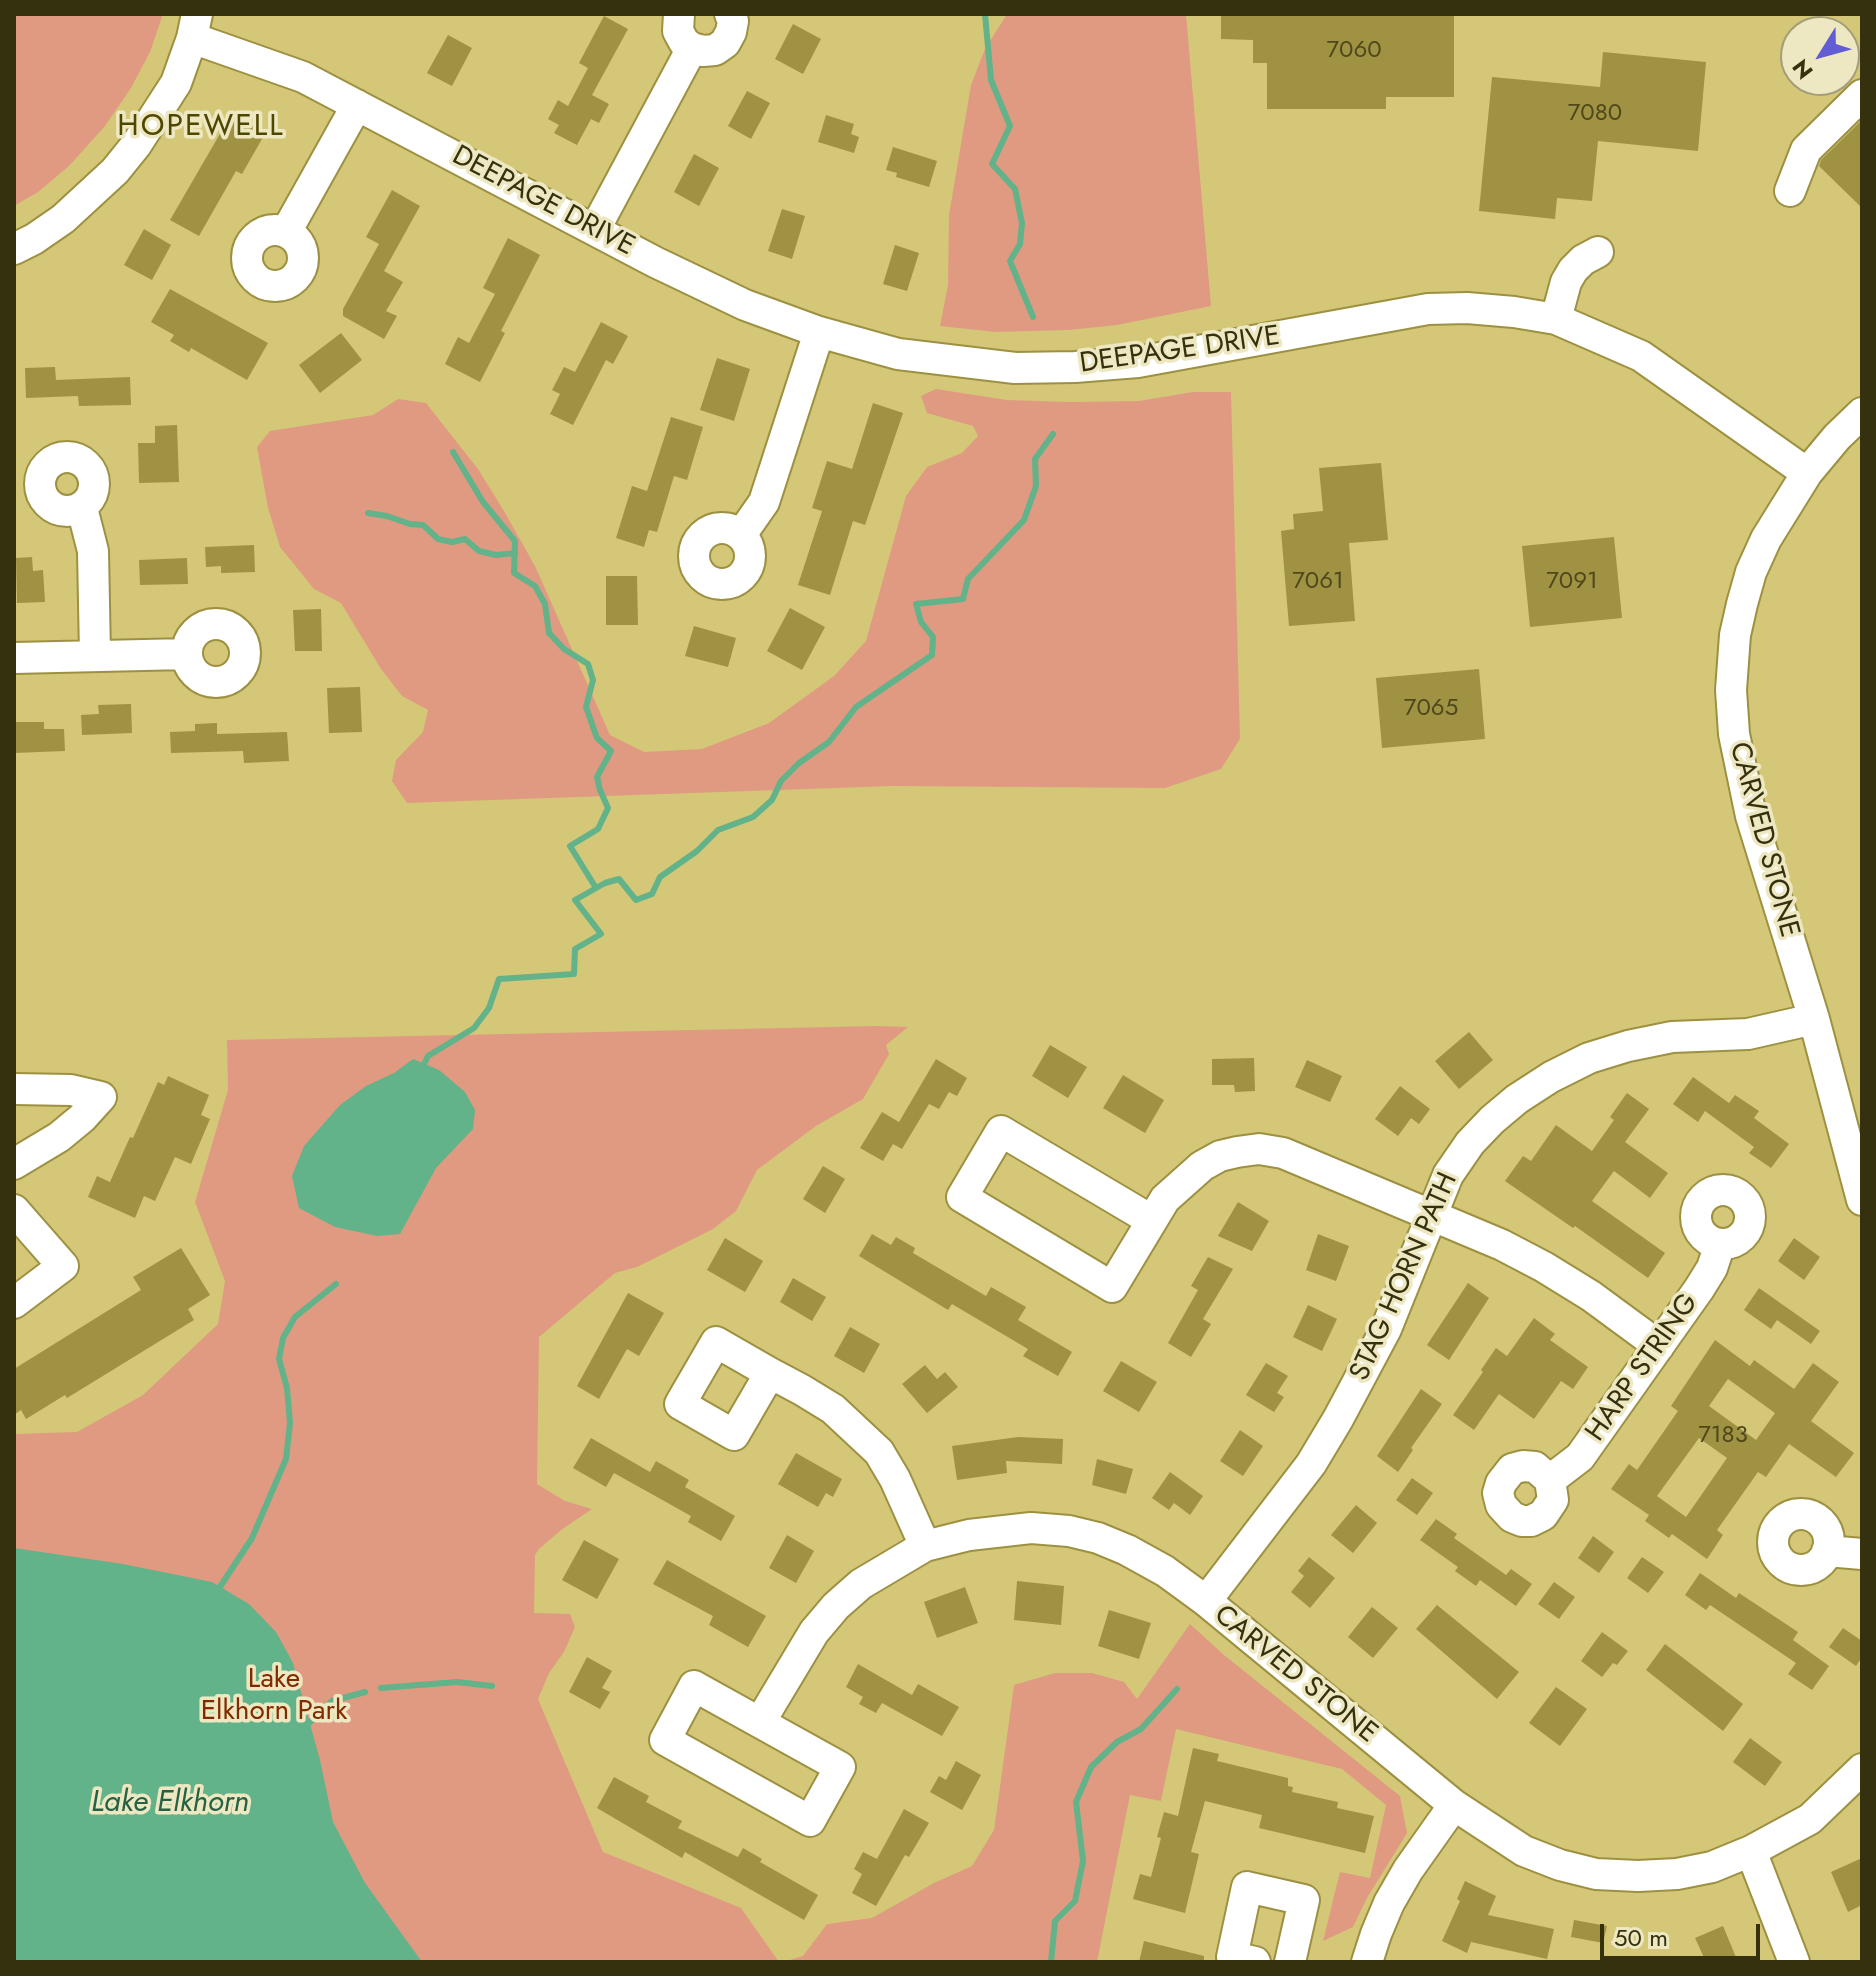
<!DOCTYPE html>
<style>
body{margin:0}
#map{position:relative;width:1876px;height:1976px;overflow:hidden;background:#d4c878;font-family:Jost,sans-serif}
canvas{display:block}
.frame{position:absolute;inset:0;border:16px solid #35300e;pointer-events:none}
.north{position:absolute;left:1780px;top:16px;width:80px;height:80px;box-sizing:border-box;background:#ede8c1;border:2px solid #a39e79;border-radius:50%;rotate:233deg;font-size:22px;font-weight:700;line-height:32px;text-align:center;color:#35300e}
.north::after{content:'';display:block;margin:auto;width:28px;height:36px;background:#625cd5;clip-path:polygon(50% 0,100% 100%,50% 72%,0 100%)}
.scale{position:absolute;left:1600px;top:1924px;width:160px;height:36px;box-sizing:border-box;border:4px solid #35300e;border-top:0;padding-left:10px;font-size:24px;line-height:28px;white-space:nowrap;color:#35300e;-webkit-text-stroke:6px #ede8c1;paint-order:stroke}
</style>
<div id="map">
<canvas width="1876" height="1976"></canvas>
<div class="frame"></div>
<div class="north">N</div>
<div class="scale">50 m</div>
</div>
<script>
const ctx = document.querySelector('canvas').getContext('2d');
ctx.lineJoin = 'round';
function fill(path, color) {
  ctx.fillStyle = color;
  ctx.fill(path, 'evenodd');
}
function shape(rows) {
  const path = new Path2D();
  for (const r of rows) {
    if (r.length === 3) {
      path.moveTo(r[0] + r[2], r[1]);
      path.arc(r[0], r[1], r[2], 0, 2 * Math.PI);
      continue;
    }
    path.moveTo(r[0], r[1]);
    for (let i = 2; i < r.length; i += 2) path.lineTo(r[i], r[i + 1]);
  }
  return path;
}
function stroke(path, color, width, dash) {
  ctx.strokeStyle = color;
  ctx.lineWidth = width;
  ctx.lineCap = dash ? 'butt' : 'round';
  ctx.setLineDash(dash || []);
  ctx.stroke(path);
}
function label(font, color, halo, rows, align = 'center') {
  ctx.font = font + ' Jost,sans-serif';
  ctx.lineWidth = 7;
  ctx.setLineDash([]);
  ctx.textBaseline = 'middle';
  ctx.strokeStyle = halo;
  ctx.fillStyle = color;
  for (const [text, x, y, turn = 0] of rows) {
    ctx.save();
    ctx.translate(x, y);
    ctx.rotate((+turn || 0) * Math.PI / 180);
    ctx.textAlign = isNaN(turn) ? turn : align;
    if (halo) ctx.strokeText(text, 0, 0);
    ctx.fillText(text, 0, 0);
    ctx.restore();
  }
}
fill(shape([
 [14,14,163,14,150,52,131,88,105,126,69,166,38,192,14,206],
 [1007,14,1186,14,1211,306,1117,325,1069,330,996,332,940,326,948,285,949,215,971,85,985,49],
 [936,389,1007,400,1070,402,1139,401,1193,392,1231,392,1240,739,1221,769,1165,788,892,786,407,803,392,781,396,760,423,732,428,710,402,696,381,669,341,603,314,589,280,547,268,508,257,447,270,431,373,415,398,399,426,403,478,469,504,511,535,566,610,735,644,752,702,749,769,723,834,676,866,641,906,496,927,467,962,453,978,436,973,426,927,413,921,396],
 [877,1026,908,1027,886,1045,889,1054,863,1099,816,1126,757,1170,736,1211,713,1229,637,1267,615,1273,539,1337,537,1484,565,1501,592,1509,561,1530,539,1549,535,1555,534,1613,570,1614,575,1627,564,1652,549,1673,538,1699,603,1852,741,1908,779,1962,14,1962,14,1434,77,1432,143,1395,218,1324,225,1281,195,1202,228,1090,227,1040],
 [1190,1624,1224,1655,1400,1796,1407,1833,1367,1898,1353,1927,1323,1941,1340,1872,1370,1878,1386,1805,1342,1769,1176,1729,1161,1801,1130,1795,1097,1962,783,1962,803,1956,827,1924,872,1918,934,1883,972,1866,994,1830,1014,1685,1055,1673,1092,1673,1124,1682,1137,1699]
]), '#e09a81');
fill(shape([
 [413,1059,439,1070,465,1092,475,1110,473,1129,436,1168,400,1234,377,1236,335,1227,299,1208,292,1176,304,1146,340,1105,366,1086,394,1073],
 [14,1548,123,1564,212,1582,249,1604,276,1632,293,1663,320,1760,333,1822,365,1883,422,1962,14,1962]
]), '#62b28a');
stroke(shape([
 [985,14,991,80,1010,126,992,164,1015,189,1022,223,1020,244,1010,261,1033,317],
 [453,452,483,502,515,541,514,573,535,586,545,604,549,633,564,649,588,664,593,680,586,707,597,738,611,751,597,777,600,790,608,808,598,829,570,846,596,888],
 [368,513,387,516,410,524,423,525,438,539,452,542,465,539,479,551,496,555,515,553],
 [421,1070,428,1056,474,1028,489,1008,499,979,574,974,575,949,601,934,575,900,605,883,619,879,636,900,652,894,660,877,697,851,718,830,753,817,772,800,781,781,799,763,829,742,856,707,932,655,933,637,921,622,916,604,963,599,968,579,1024,520,1036,486,1035,459,1053,434],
 [216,1593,252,1538,286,1459,290,1423,287,1388,279,1359,283,1338,295,1317,336,1284],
 [381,1688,457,1682,492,1686],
 [305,1727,332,1701,365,1692],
 [1051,1962,1055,1921,1075,1901,1083,1861,1076,1802,1091,1767,1117,1742,1141,1729,1177,1689]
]), '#62b28a', 6);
fill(shape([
 [1221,14,1454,14,1454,97,1386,97,1386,109,1267,109,1267,63,1253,63,1253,40,1221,39],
 [604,16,628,29,592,95,609,104,599,123,591,119,577,145,554,133,559,125,548,119,558,100,568,106,588,68,579,63],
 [793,24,821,39,803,74,775,59],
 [448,35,472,48,452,86,427,73],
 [1603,52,1706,62,1698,151,1598,141,1592,201,1557,198,1555,219,1479,211,1492,77,1600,87],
 [747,91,770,103,751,139,728,126],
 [232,113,266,132,242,174,236,171,199,236,170,220],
 [826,115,854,124,851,134,859,137,854,153,818,142],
 [1862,120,1862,208,1819,166,1821,160],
 [893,147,937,161,929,187,896,177,897,173,886,170],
 [694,154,719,168,699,206,674,192],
 [392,190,420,206,384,271,403,282,386,311,397,316,384,339,343,316,343,309,379,244,366,237],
 [782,209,805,216,792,259,768,251],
 [144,229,171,245,152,280,124,265],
 [508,238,540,255,501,331,505,333,480,382,445,364,458,337,469,343,495,294,483,288],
 [895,245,919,253,907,291,883,284],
 [170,289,268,343,247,380,191,348,189,352,170,341,174,335,151,322],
 [601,322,628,336,613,364,606,360,573,425,550,414,560,394,552,390,564,367,575,372],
 [341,333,362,360,320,393,299,365],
 [717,358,750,369,734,421,700,410],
 [55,367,56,380,130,377,131,405,79,406,78,396,26,398,25,368],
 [873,403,903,413,865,525,853,521,830,595,798,585,822,511,812,508,827,461,852,469],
 [671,417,703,427,687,480,674,476,657,532,649,530,644,547,616,538,632,486,647,491],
 [177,425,179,482,139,483,138,443,155,443,155,426],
 [1381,463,1388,540,1349,543,1355,621,1289,626,1281,531,1294,529,1293,514,1323,511,1319,468],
 [1614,537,1622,618,1530,627,1522,546],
 [254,545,255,572,221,573,221,566,206,567,205,547],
 [32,557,33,571,43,570,45,602,17,603,16,558],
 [187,558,188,584,140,585,139,560],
 [606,576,637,576,638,625,606,625],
 [790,608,825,627,802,670,767,651],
 [321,609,322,651,295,651,293,610],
 [694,626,736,638,728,667,685,656],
 [1479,669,1485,739,1382,748,1376,678],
 [360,687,362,732,329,733,327,688],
 [131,704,132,733,82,735,81,715,99,714,98,705],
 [14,722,44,722,44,729,64,729,65,751,14,753],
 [217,723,217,734,287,732,289,761,244,763,243,751,171,753,170,732,195,731,195,724],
 [1469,1032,1493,1060,1459,1089,1435,1061],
 [1050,1045,1087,1067,1068,1098,1032,1076],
 [1254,1058,1255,1091,1235,1092,1234,1085,1212,1085,1212,1059],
 [936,1059,967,1078,957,1096,949,1092,939,1109,929,1104,902,1149,893,1144,883,1161,860,1148,882,1112,899,1122],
 [1307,1060,1342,1076,1330,1102,1295,1087],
 [1123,1075,1164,1100,1145,1133,1103,1108],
 [168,1076,209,1095,201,1115,210,1119,191,1164,175,1157,155,1201,144,1196,135,1218,88,1197,97,1176,110,1182,130,1137,133,1138,158,1082,164,1085],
 [1693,1077,1729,1103,1735,1095,1759,1111,1754,1118,1789,1144,1771,1168,1749,1153,1754,1147,1705,1111,1698,1122,1673,1104],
 [1400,1086,1430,1109,1419,1124,1411,1118,1398,1136,1375,1119],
 [1627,1093,1649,1109,1625,1142,1668,1173,1650,1198,1614,1171,1592,1201,1665,1253,1648,1278,1575,1226,1573,1228,1505,1181,1523,1156,1531,1161,1556,1125,1592,1151,1614,1120,1610,1117],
 [823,1166,845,1179,825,1213,803,1199],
 [1238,1202,1269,1221,1252,1251,1218,1236],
 [872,1234,891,1245,896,1237,915,1248,913,1253,986,1296,991,1287,1026,1307,1018,1320,1072,1352,1058,1376,1023,1356,1028,1349,952,1304,948,1310,859,1256],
 [1318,1234,1349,1246,1336,1281,1306,1270],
 [725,1238,763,1261,745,1292,707,1270],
 [1794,1238,1820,1257,1804,1280,1778,1261],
 [181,1248,210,1295,188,1309,194,1320,67,1398,65,1395,26,1419,21,1410,14,1415,14,1369,141,1290,133,1277],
 [1208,1257,1233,1269,1203,1319,1211,1324,1191,1357,1168,1343,1198,1290,1191,1286],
 [793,1278,826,1297,812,1321,780,1302],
 [1468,1283,1489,1298,1449,1360,1427,1345],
 [1759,1288,1820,1331,1811,1344,1777,1320,1771,1329,1744,1310],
 [628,1293,664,1313,639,1356,627,1349,599,1399,577,1386],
 [1308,1305,1337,1319,1322,1351,1293,1337],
 [1534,1318,1555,1334,1550,1340,1588,1367,1573,1389,1561,1381,1534,1419,1499,1394,1474,1430,1453,1415,1483,1372,1481,1370,1496,1348,1507,1356],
 [850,1327,880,1344,864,1373,834,1356],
 [1715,1340,1750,1366,1754,1360,1794,1389,1813,1363,1839,1382,1811,1421,1854,1453,1836,1477,1789,1444,1766,1477,1758,1472,1717,1530,1723,1535,1707,1559,1672,1534,1669,1538,1645,1521,1649,1515,1611,1489,1629,1464,1637,1470,1678,1411,1671,1406],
 [1728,1379,1775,1413,1756,1440,1709,1406],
 [1699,1438,1727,1458,1686,1517,1657,1496],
 [1121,1361,1157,1382,1139,1412,1103,1391],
 [1266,1363,1288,1376,1277,1393,1284,1397,1274,1412,1246,1395],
 [925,1365,937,1379,945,1372,958,1387,927,1413,902,1384],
 [1421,1389,1442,1404,1411,1448,1413,1450,1398,1472,1377,1456],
 [1240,1430,1263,1446,1243,1476,1220,1461],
 [1018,1437,1063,1439,1062,1464,1006,1461,1007,1473,957,1480,952,1446],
 [591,1438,650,1472,656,1461,689,1480,685,1487,735,1516,721,1541,688,1522,691,1516,614,1473,606,1487,573,1468],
 [796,1453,842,1479,833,1497,826,1493,818,1507,778,1484],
 [1097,1459,1133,1469,1126,1494,1092,1485],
 [1170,1472,1203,1496,1190,1515,1174,1503,1169,1510,1152,1498],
 [1412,1478,1433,1493,1417,1515,1396,1500],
 [1356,1505,1377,1523,1353,1553,1331,1535],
 [1436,1519,1457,1534,1454,1538,1506,1575,1511,1569,1532,1584,1516,1606,1480,1580,1476,1586,1455,1571,1458,1567,1420,1540],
 [787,1535,814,1551,796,1583,769,1568],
 [1593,1536,1614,1552,1599,1573,1578,1558],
 [584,1540,619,1559,597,1599,562,1580],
 [1309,1557,1335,1578,1310,1608,1291,1592,1304,1576,1298,1571],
 [1642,1557,1664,1572,1648,1593,1627,1578],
 [667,1560,766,1616,748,1647,709,1625,713,1616,653,1584],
 [1700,1573,1736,1598,1739,1593,1798,1632,1793,1640,1829,1666,1812,1690,1788,1674,1796,1663,1710,1605,1706,1610,1685,1595],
 [1017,1581,1064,1586,1061,1625,1014,1620],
 [1554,1582,1575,1597,1559,1619,1538,1604],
 [965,1587,978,1623,937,1638,924,1602],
 [1437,1605,1519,1672,1497,1699,1416,1629],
 [1372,1607,1398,1628,1373,1658,1348,1637],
 [1109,1610,1151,1623,1139,1659,1098,1646],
 [1843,1628,1862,1641,1862,1657,1856,1666,1829,1647],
 [1602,1632,1628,1651,1617,1665,1613,1663,1602,1677,1581,1661],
 [1665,1644,1743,1704,1723,1731,1646,1670],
 [587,1657,612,1671,602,1688,610,1692,600,1709,569,1692],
 [858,1664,912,1695,918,1684,959,1707,942,1736,882,1703,876,1713,859,1704,863,1697,846,1687],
 [1556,1687,1587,1709,1560,1746,1529,1723],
 [1750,1738,1782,1762,1765,1786,1733,1762],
 [1193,1748,1219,1754,1217,1761,1288,1778,1288,1786,1293,1787,1292,1792,1338,1802,1337,1808,1374,1816,1365,1853,1259,1828,1262,1815,1205,1801,1191,1852,1199,1854,1185,1913,1133,1899,1140,1874,1151,1877,1161,1838,1157,1837,1164,1812,1178,1816],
 [956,1761,981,1775,962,1810,930,1792,939,1776,946,1780],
 [614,1777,649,1796,646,1802,682,1821,678,1828,738,1857,743,1848,762,1859,760,1862,818,1895,804,1920,685,1852,682,1858,597,1808],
 [904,1809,929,1823,909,1857,905,1855,876,1906,852,1893,862,1874,854,1869,863,1852,877,1859],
 [1862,1858,1862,1905,1848,1912,1831,1872],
 [1465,1881,1496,1896,1488,1915,1554,1929,1547,1959,1471,1942,1467,1953,1442,1941,1460,1901,1457,1899],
 [1574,1920,1607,1926,1603,1943,1571,1937],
 [1723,1926,1738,1962,1706,1962,1695,1938],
 [1144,1941,1204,1956,1204,1962,1139,1962]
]), '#9f9243');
const minor = shape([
 [679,14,678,31,684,42,692,48,703,51,715,50,725,43,731,32,733,21,730,14],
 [192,38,303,77,655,262,745,305,819,332,898,354,1015,368,1075,367,1138,362,1428,309,1467,308,1514,312,1556,319,1641,356,1807,473],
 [1790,191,1806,150,1862,95],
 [595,229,692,48],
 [275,258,28],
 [286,232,357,105],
 [14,249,34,239,63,219,115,171,136,145,176,83,192,38,197,14],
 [1556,319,1566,282,1573,270,1583,260,1598,252],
 [1862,413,1837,437,1807,473,1766,539,1751,572,1742,604,1735,635,1731,690,1734,734,1751,816,1814,1019,1862,1200],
 [67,484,27],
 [82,508,93,551,95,655],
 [722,556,28],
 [741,535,764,502,819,332],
 [216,653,29],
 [14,658,187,654],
 [14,1089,71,1090,101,1097,82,1118,59,1137,14,1164],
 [1723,1217,27],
 [14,1210,63,1266,14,1303],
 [1151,1220,1001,1131,962,1197,1112,1287,1165,1199,1202,1166,1220,1156,1237,1152,1259,1149,1283,1153,1502,1245,1544,1267,1591,1296,1659,1346],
 [770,1373,716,1342,680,1404,734,1435,770,1373,802,1390,833,1409,879,1452,895,1479,925,1546],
 [1550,1480,1553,1500,1543,1515,1531,1521,1522,1521,1512,1517,1501,1505,1498,1493,1501,1483,1512,1469,1523,1466,1535,1467,1550,1480,1580,1457,1699,1289,1712,1268,1720,1244],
 [1801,1542,28],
 [1827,1551,1862,1554],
 [1206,1601,1311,1464,1338,1419,1386,1329,1448,1175,1470,1143,1492,1120,1517,1099,1551,1077,1589,1058,1628,1046,1672,1037,1748,1034,1814,1019],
 [694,1686,840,1767,810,1821,665,1740,694,1686],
 [760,1722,814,1632,836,1606,861,1584,925,1546,969,1535,1031,1528,1069,1531,1098,1538,1127,1550,1165,1571,1206,1601,1454,1805,1524,1851,1560,1865,1596,1874,1638,1876,1677,1874,1712,1867,1751,1851,1810,1819,1862,1769],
 [1751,1851,1794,1962],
 [1255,1962,1232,1957,1247,1887,1304,1900,1290,1962],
 [1367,1962,1376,1934,1389,1903,1408,1870,1454,1805]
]);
stroke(minor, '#9d9141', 34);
stroke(minor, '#fff', 30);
label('24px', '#50481b', null, [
 ["7060",1354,51],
 ["7080",1595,114],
 ["7061",1318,582],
 ["7091",1572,582],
 ["7065",1431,709],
 ["7183",1723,1436]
]);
label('28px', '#35300e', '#ede8c1', [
 ["DEEPAGE DRIVE",543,202,28],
 ["DEEPAGE DRIVE",1180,351,-8],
 ["CARVED STONE",1763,840,75],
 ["STAG HORN PATH",1405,1277,-66],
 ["HARP STRING",1643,1368,-55],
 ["CARVED STONE",1295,1675,39]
]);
label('28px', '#822a00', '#ede8c1', [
 ["Lake",274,1680],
 ["Elkhorn Park",274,1712]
]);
ctx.letterSpacing = '2px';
label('30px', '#4f4600', '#ede8c1', [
 ["HOPEWELL",201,128]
]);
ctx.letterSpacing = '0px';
label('italic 30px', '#256145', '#ede8c1', [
 ["Lake Elkhorn",170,1804]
]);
</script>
